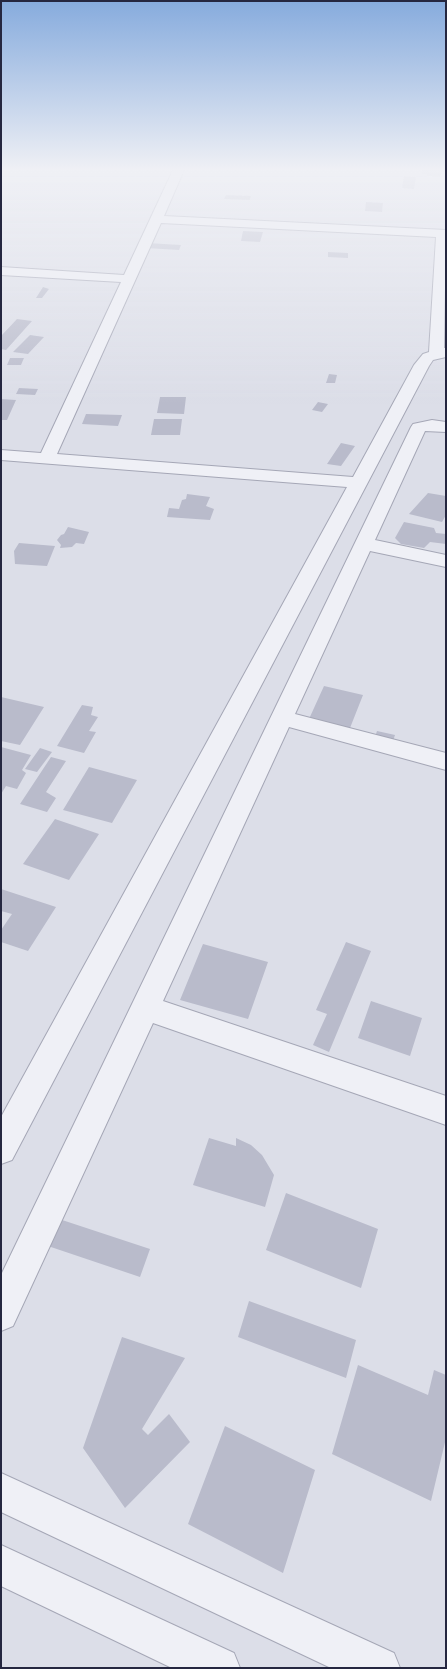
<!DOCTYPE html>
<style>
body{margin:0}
#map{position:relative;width:447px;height:1669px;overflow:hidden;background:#dcdee8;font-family:"DM Sans",sans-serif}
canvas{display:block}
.frame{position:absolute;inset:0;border:2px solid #252740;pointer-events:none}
</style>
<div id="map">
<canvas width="447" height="1669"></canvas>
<div class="frame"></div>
</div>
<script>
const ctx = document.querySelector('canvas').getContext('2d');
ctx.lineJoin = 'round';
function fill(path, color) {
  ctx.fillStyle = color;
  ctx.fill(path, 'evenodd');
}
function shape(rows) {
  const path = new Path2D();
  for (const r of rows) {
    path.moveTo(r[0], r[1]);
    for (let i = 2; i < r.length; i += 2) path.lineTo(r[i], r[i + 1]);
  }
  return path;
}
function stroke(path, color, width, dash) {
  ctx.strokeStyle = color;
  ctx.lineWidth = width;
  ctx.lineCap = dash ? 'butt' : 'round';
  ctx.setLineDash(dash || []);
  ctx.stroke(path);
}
fill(shape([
 [422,170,446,170,446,172,442,172,440,177,426,176,427,174,421,174],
 [404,176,416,177,414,189,402,188],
 [226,195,251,196,250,200,224,199],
 [366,202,383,203,382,212,365,211],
 [243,231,263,232,260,242,241,241],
 [148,243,181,245,179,250,146,248],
 [328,252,348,253,348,258,328,257],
 [43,287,49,289,42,298,36,298],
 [17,319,32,321,6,350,1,349,1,336],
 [30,335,44,337,28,354,13,352],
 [10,358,24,358,21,365,7,365],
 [329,374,337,375,335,383,326,383],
 [19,388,38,389,35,395,16,394],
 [160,397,186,397,184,414,157,413],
 [1,399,16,400,7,420,1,420],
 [318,402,328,404,322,412,312,410],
 [86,414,122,415,118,426,82,424],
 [154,419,182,419,180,435,151,435],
 [341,443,355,446,341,466,327,464],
 [428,493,446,496,446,515,442,522,409,514],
 [187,494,210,497,206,506,214,509,210,520,167,517,169,508,179,509,182,500,186,499],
 [404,522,434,528,436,533,446,534,446,544,430,542,424,548,401,544,395,538],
 [68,527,89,532,84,544,76,543,72,547,60,548,61,545,57,540,61,535,64,534],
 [19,543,55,546,47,566,15,564,14,551],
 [324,686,363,695,350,728,309,719],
 [1,697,44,707,20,745,1,741],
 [82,705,93,707,91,715,98,717,89,731,96,732,84,753,57,746],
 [377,731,395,735,393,741,375,737],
 [1,747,31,755,22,770,26,773,17,789,6,786,1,794],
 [40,748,52,752,37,772,25,769],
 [51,757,66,761,46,792,56,798,47,812,20,804],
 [89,767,137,780,112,823,63,810],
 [55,819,99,834,69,880,23,864],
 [1,889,56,907,28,951,1,942,1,930,12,914,1,911],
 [346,942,371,951,329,1052,313,1045,327,1014,316,1010],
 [203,944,268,962,248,1019,180,1000],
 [371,1001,422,1018,410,1056,358,1038],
 [209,1138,236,1146,236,1138,251,1145,262,1155,274,1175,265,1207,193,1185],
 [286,1193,378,1229,361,1288,266,1250],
 [53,1217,150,1249,140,1277,42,1244],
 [249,1301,356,1340,346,1378,238,1337],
 [122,1337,185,1358,142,1429,148,1435,169,1414,190,1442,125,1508,83,1448],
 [358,1365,428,1395,434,1370,446,1375,446,1438,431,1501,332,1454],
 [225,1426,315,1470,283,1573,188,1524]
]), '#b9bbcb');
const minor = shape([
 [173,170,184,170,164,216,446,230,444,348,446,348,446,357,433,360,429,366,12,1160,1,1164,1,1117,347,487,1,460,1,450,41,453,121,282,1,275,1,267,124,275,173,170],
 [161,223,436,237,429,352,423,354,414,365,353,477,57,454,161,223],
 [432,420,446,422,446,432,425,431,375,540,446,555,446,567,370,551,295,714,446,753,446,770,289,727,163,1001,446,1096,446,1125,153,1023,13,1326,1,1331,1,1275,411,427,413,424,432,420],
 [1,1473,394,1653,400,1668,331,1668,1,1512,1,1473],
 [1,1545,234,1653,240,1668,172,1668,1,1586,1,1545]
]);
stroke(minor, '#a5a7b6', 2);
fill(minor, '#eff0f6');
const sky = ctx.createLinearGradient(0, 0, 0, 404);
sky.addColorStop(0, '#86abdd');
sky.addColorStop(0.42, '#eff0f5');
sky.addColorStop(1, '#eff0f500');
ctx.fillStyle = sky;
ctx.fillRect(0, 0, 447, 404);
</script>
